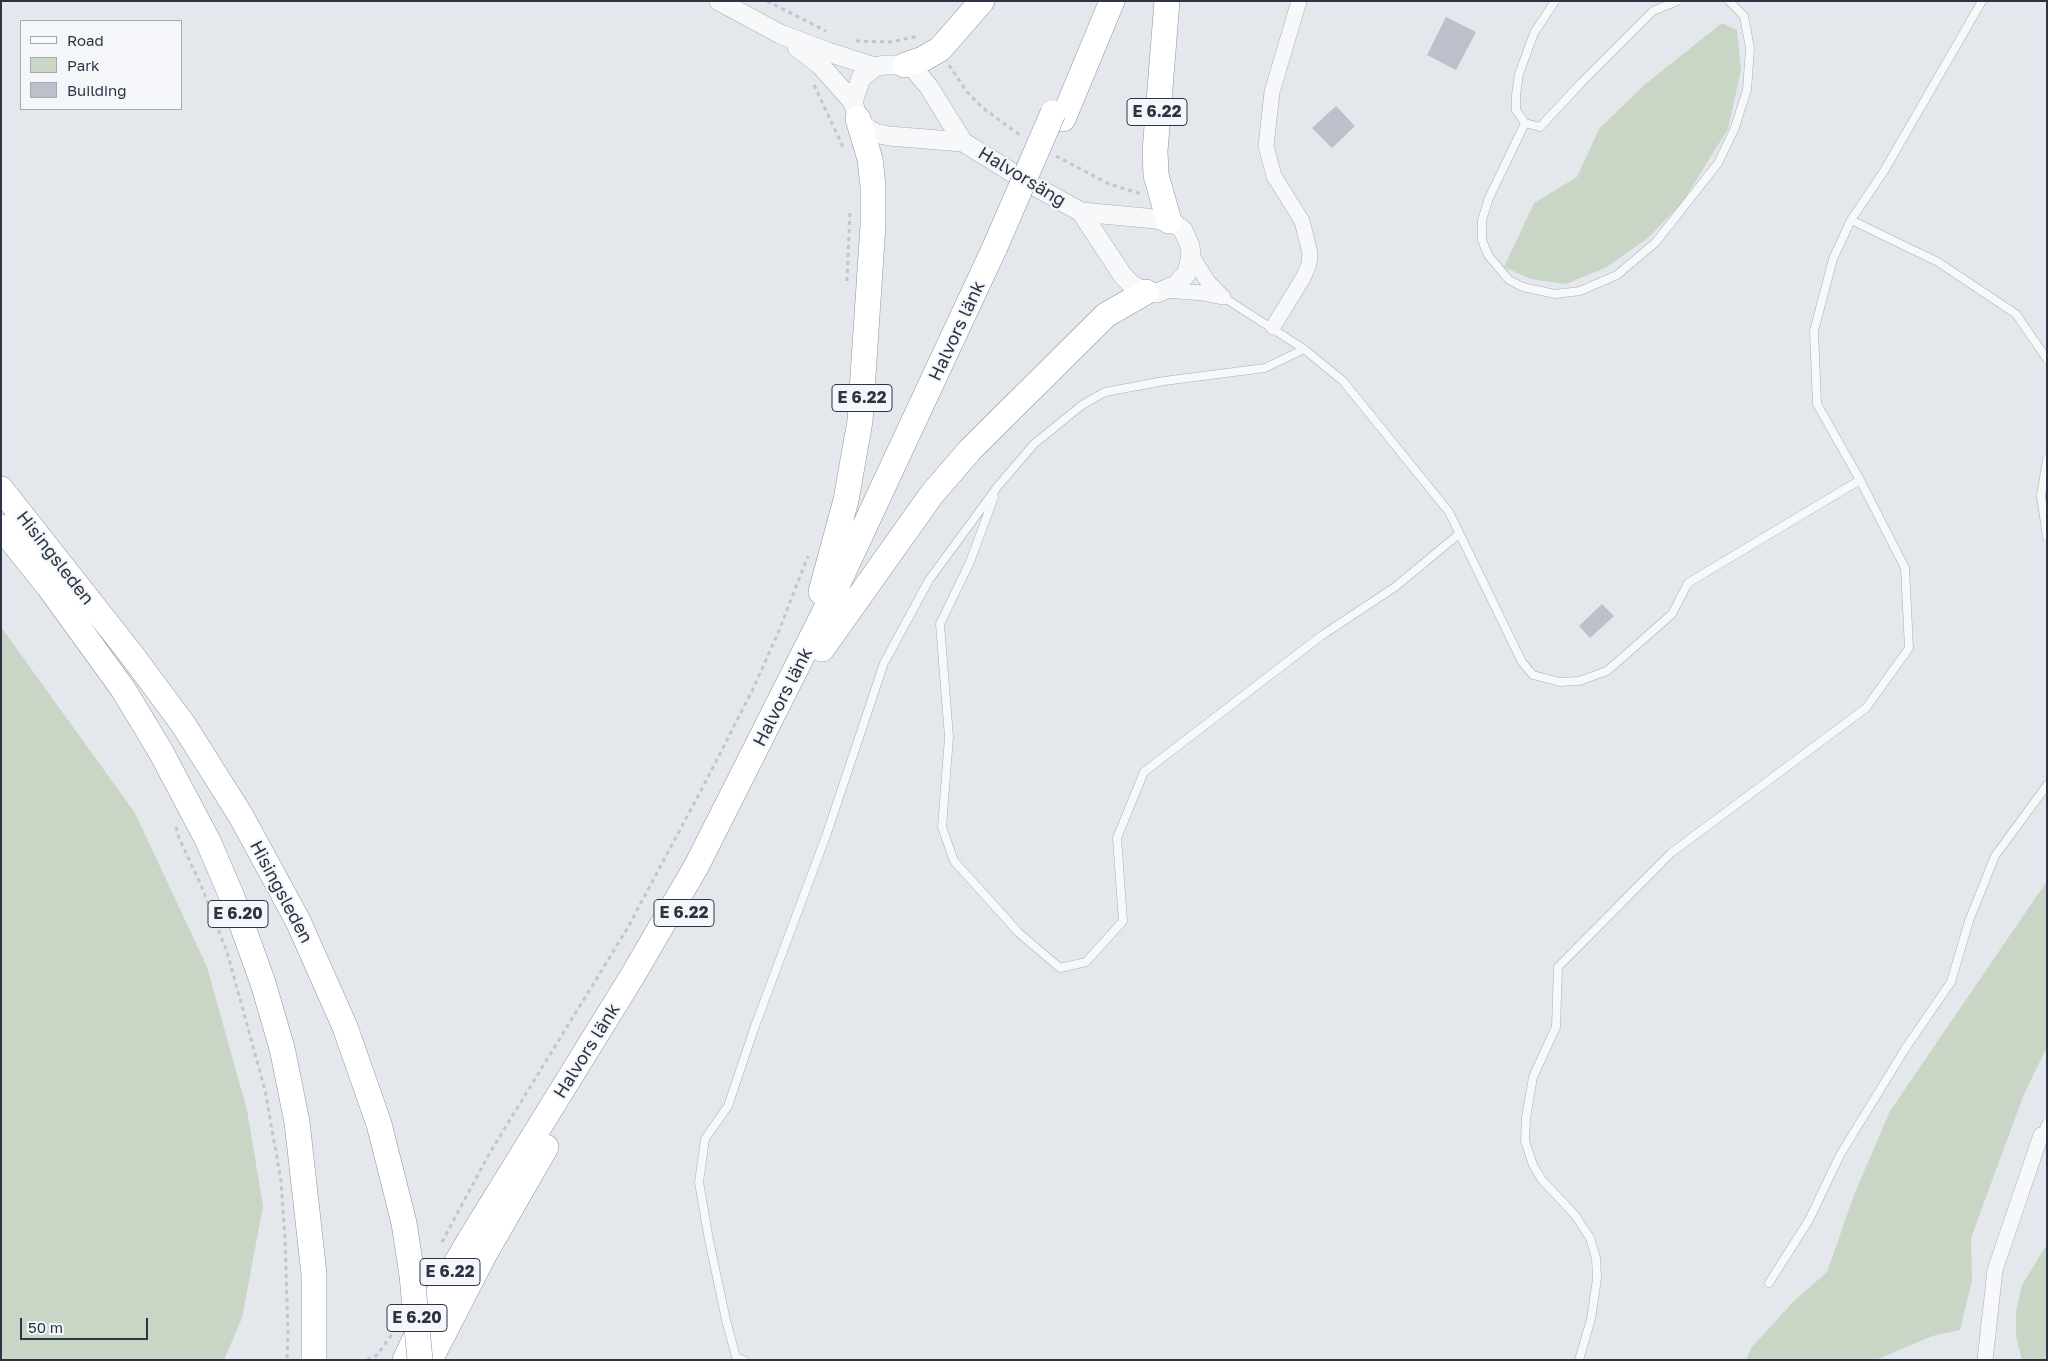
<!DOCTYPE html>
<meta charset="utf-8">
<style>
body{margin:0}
#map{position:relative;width:2048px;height:1361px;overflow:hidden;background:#e4e7ec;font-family:"Golos Text",sans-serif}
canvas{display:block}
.frame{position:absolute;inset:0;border:2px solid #2b3445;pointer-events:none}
.legend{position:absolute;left:20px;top:20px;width:162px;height:90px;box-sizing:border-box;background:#f4f6f9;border:1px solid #a4a8b1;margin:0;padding:6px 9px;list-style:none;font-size:15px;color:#2b3445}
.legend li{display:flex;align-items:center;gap:10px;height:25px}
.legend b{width:25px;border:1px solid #a4a8b1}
.scale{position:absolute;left:20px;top:1318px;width:128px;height:22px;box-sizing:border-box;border:2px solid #2b3445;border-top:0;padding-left:6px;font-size:15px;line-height:18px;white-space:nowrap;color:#2b3445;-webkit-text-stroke:4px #f4f6f9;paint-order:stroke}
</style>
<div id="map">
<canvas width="2048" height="1361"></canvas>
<div class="frame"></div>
<ul class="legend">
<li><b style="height:6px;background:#f7f8fa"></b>Road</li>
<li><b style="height:14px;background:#c9d6c5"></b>Park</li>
<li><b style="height:14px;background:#bbc0ca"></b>Building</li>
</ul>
<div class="scale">50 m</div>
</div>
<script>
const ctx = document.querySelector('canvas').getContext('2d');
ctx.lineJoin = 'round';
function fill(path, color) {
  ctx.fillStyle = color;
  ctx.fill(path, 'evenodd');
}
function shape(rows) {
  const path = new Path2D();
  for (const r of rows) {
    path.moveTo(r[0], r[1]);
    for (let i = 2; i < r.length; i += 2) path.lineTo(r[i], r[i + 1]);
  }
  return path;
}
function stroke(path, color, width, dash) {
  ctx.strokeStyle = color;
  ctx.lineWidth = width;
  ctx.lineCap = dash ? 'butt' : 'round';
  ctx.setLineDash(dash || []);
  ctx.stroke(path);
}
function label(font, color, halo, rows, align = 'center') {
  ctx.font = font + ' "Golos Text",sans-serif';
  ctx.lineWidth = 4.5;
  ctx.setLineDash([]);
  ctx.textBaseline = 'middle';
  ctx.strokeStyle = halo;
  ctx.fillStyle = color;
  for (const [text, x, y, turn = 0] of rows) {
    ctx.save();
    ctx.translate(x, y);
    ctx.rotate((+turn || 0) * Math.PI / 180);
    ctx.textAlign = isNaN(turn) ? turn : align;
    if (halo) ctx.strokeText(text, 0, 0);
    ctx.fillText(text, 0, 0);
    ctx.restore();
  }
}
fill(shape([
 [1722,23,1737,30,1741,70,1728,129,1682,203,1648,238,1607,267,1566,284,1531,279,1504,267,1534,203,1577,177,1599,129,1643,86],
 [1,627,135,813,207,967,247,1110,263,1206,242,1318,224,1360,1,1360],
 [2047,881,2047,1047,2024,1094,1971,1238,1972,1280,1960,1330,1932,1336,1876,1360,1746,1360,1752,1347,1794,1301,1827,1272,1854,1195,1890,1111],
 [2047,1244,2047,1360,2022,1360,2016,1336,2016,1312,2022,1285]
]), '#c9d6c5');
fill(shape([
 [1446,17,1476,32,1456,70,1427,55],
 [1336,106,1355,126,1332,148,1312,128],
 [1602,604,1614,616,1590,638,1579,626]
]), '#bbc0ca');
const service = shape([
 [1555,1,1534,33,1519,74,1516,95,1516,110,1525,123,1540,127,1581,83,1653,11,1677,1],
 [1525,123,1489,198,1482,220,1482,240,1488,255,1509,280,1523,287,1555,294,1580,291,1617,275,1656,242,1718,163,1734,130,1747,90,1750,48,1744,16,1729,1],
 [1851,220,1938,262,2016,314,2047,359],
 [1223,297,1304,349,1343,381,1449,512,1522,662,1533,675,1560,682,1579,681,1607,671,1672,614,1688,583,1860,480],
 [2047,459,2041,496,2047,537],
 [994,497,970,562,940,624,949,737,942,827,954,861,1019,933,1060,968,1086,962,1123,921,1117,838,1144,772,1321,636,1395,587,1459,534],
 [2041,1135,2047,1122],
 [1769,1283,1809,1220,1840,1155,1905,1049,1951,982,1969,921,1995,856,2047,785],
 [743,1360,736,1357,726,1320,709,1240,699,1182,705,1139,728,1106,755,1026,826,836,884,663,929,580,998,486,1034,444,1082,405,1105,392,1164,381,1265,368,1304,349],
 [1579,1360,1591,1319,1597,1279,1596,1258,1590,1238,1575,1215,1542,1180,1533,1165,1525,1141,1526,1118,1533,1077,1556,1027,1558,967,1671,853,1866,708,1909,648,1905,568,1860,480,1817,404,1814,331,1833,259,1851,220,1884,171,1982,1]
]);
const minor = shape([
 [1191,255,1208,282,1223,297],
 [1166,290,1203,293,1223,297],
 [1273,327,1303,278,1309,264,1310,253,1302,221,1274,176,1266,146,1272,92,1299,1],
 [1985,1360,1995,1270,2041,1135]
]);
const tertiary = shape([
 [719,1,780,34,828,52,875,67],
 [797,47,821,66,853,102],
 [963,142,889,136,875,133,867,128,858,119,853,102,861,78,875,67,884,65,905,65,914,69,929,87,963,142,1029,183,1081,212,1156,219,1175,224,1183,230,1190,246,1191,255,1187,273,1176,285,1157,293,1146,292,1132,285,1123,276,1081,212]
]);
const trunk = shape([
 [1167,1,1155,151,1156,175,1169,221],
 [905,65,923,59,940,49,982,1],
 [1063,119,1112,1],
 [1,489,131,654,183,724,241,816,298,921,345,1027,379,1124,404,1223,412,1275],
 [1,527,49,587,123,689,161,752,208,841,232,897,263,983,282,1048,297,1122,314,1274,314,1360],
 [821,592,846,500,860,421,873,225,873,186,870,159,858,119],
 [822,649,932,494,970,450,1106,315,1146,292],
 [405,1360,429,1309,472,1236,633,975,697,865,827,607,995,247],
 [430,1360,484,1255,546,1147]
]);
stroke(service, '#a9aeb7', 9);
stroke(minor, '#a9aeb7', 16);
stroke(tertiary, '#a9aeb7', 20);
stroke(trunk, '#8b94a3', 26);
stroke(shape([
 [767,1,826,31],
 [856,41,890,42,919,36],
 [949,65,967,92,983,108,1021,136],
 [814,85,843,147],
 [1056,156,1109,184,1141,194],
 [847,281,850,210],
 [176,827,179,838,201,885,227,952,265,1090,281,1181,285,1238,288,1333,287,1360],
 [442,1242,489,1154,627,929,706,781,752,691,778,633,808,556],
 [367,1360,377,1355,393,1333]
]), '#c2c5cb', 3, [4, 4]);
stroke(service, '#f7f8fa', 8);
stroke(minor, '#f7f8fa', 15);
stroke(tertiary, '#f7f8fa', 19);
stroke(trunk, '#fff', 25);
const trunkBridge = shape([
 [995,247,1053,113],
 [412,1275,420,1360]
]);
stroke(trunkBridge, '#8b94a3', 26, []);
stroke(trunkBridge, '#fff', 25);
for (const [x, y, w] of [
 [1157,112,60],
 [862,398,60],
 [684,913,60],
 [238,914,60],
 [450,1272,60],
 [417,1318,60]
]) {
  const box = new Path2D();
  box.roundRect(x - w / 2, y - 13.5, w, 27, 4);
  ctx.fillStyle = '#f4f6f9';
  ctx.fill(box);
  stroke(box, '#2b3445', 1);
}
label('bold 16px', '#2b3445', null, [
 ["E 6.22",1157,112],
 ["E 6.22",862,398],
 ["E 6.22",684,913],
 ["E 6.20",238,914],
 ["E 6.22",450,1272],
 ["E 6.20",417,1318]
]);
label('18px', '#2b3445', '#f4f6f9', [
 ["Halvorsäng",1022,177,31],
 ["Halvors länk",957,331,-65],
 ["Hisingsleden",55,558,52],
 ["Halvors länk",783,697,-63],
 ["Hisingsleden",281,892,62],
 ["Halvors länk",587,1051,-58]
]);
</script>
